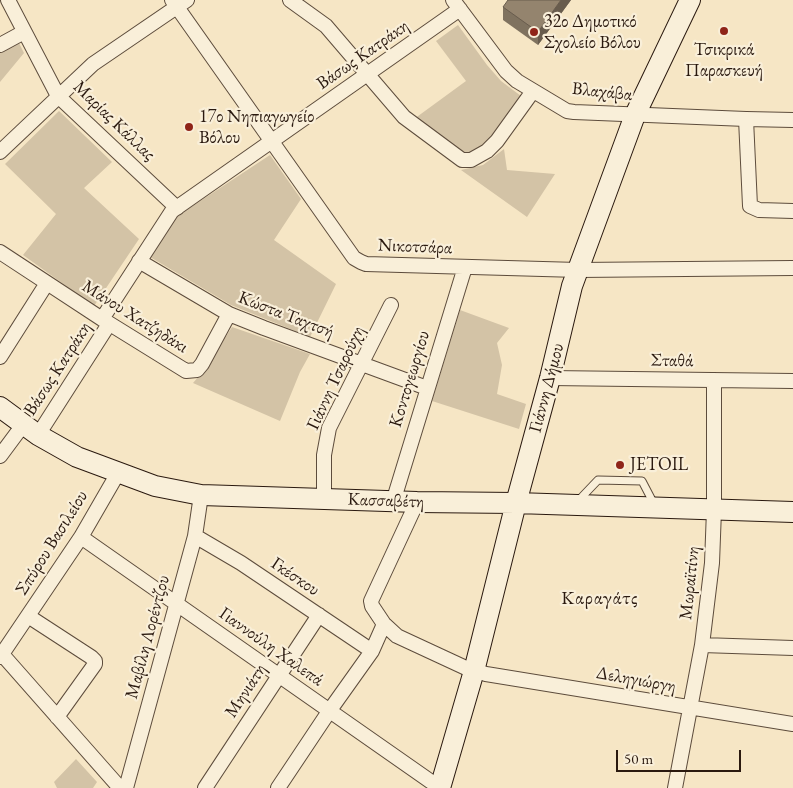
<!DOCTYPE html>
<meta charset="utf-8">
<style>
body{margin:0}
#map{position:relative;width:793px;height:788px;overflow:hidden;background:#f6e6c5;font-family:"EB Garamond",serif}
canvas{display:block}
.scale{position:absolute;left:616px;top:750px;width:125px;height:22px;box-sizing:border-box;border:2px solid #2a190f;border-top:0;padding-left:6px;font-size:15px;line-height:18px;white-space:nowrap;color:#2a190f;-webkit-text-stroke:4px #f9efd9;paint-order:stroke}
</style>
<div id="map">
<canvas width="793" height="788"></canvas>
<div class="scale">50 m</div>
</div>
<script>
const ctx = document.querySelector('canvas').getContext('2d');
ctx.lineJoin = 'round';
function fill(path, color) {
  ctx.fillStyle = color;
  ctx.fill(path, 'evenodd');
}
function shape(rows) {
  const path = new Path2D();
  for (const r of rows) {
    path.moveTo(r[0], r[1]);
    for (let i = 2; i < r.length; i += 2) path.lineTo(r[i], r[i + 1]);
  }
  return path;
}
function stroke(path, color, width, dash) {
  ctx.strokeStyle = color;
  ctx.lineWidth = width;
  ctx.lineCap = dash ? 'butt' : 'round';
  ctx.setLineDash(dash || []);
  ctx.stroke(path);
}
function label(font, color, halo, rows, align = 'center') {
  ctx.font = font + ' "EB Garamond",serif';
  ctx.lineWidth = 4.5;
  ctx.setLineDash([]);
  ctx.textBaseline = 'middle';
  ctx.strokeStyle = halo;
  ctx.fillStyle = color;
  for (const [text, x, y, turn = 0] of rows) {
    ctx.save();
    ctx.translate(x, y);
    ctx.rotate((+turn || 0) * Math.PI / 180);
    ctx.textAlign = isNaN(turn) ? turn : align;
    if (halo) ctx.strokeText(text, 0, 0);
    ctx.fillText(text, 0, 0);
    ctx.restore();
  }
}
fill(shape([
 [458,25,487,65,501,81,521,96,506,123,494,138,467,158,414,119,466,81,436,41],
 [18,41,24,53,0,82,0,51],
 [59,111,112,162,84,188,139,239,94,306,23,255,56,214,5,164],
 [504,149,507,170,555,174,527,217,461,170,483,165],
 [270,155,301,199,274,240,336,284,310,337,231,305,150,257,176,217],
 [460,310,509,328,497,343,502,365,497,394,526,404,519,429,432,401],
 [232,327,310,354,300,372,280,421,193,383,205,369],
 [76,759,97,782,93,788,57,788,54,782]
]), '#d3c3a6');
const lane = shape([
 [578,501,598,480,642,481,654,504]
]);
const street = shape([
 [8,0,58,96,177,208],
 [172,0,354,258,361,262,366,264,578,270,793,268],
 [290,0,326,26,404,117,462,160,471,160,487,151,497,141,533,91],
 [453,0,506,71,517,81,567,111,574,112,746,119,793,120],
 [0,45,24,32],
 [746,119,750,206,759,210,793,211],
 [0,152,93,64,187,0],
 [0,252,102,319,186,371,197,370,202,364,229,314],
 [139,261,229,314,264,328,427,388],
 [102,319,172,211,460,9],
 [0,357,47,283],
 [550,378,793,381],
 [38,435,109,324],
 [0,456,23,425],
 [324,499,324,455,329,428,391,305],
 [393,502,465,267],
 [417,502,371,601,372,606,384,624,397,636,466,668,486,674,793,724],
 [195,536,241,563,372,651],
 [81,537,440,788],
 [28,616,91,657,95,661,95,664,57,717],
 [702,645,793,648],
 [0,652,120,788],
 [0,657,81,537,118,473],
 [126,788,195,536,201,495],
 [205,788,319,615],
 [278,788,330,710,372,651,384,624],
 [675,788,702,645,712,563,714,510,714,380]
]);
const secondary = shape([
 [0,407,38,435,77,457,155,486,201,495,417,502,516,503,793,512],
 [440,788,474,671,516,503,550,378,572,286,635,115,690,0]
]);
stroke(lane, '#5d4c3c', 9);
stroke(street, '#5d4c3c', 16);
stroke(secondary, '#2a190f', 22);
stroke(lane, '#f9efd9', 7);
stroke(street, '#f9efd9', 14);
stroke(secondary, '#f9efd9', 20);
fill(shape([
 [571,0,538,45,503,20,503,7]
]), '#7f725f');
fill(shape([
 [561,0,571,0,538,45,538,32]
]), '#685c4d');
const building = shape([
 [508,0,561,0,538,32,503,7,508,0]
]);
fill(building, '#94846e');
stroke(building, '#685c4d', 1);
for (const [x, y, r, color] of [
 [724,31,5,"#8f2418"],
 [534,32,5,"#8f2418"],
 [189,127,5,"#8f2418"],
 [620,465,5,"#8f2418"]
]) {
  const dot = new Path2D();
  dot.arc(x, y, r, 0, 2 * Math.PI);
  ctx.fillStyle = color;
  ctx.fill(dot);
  stroke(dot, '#f9efd9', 2);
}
label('18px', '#2a190f', '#f9efd9', [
 ["32ο Δημοτικό",544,22],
 ["Σχολείο Βόλου",544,43],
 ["Τσικρικά",724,50,"center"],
 ["Παρασκευή",724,71,"center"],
 ["17ο Νηπιαγωγείο",199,117],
 ["Βόλου",199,138],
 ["JETOIL",630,465]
], 'left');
label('18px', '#2a190f', '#f9efd9', [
 ["Βάσως Κατράκη",363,55,-35],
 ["Βλαχάβα",602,92,6],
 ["Μαρίας Κάλλας",114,121,44],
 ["Νικοτσάρα",415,247,2],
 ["Κώστα Ταχτσή",286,315,21],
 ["Μάνου Χατζηδάκι",135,317,32],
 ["Σταθά",672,361,1],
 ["Βάσως Κατράκη",58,369,-57],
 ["Γιάννη Τσαρούχη",336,378,-65],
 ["Κοντογεωργίου",410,379,-73],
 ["Γιάννη Δήμου",547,388,-75],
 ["Κασσαβέτη",386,501,2],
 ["Σπύρου Βασιλείου",52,543,-58],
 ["Γκέσκου",295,577,34],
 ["Μωραϊτίνη",690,583,-84],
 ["Μαβίλη Λορέντζου",148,637,-75],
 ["Γιαννούλη Χαλεπά",271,647,35],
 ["Δεληγιώργη",636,680,10],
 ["Μηνιάτη",246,691,-57]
]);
ctx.letterSpacing = '1px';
label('19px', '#2a190f', '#f9efd9', [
 ["Καραγάτς",600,599]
]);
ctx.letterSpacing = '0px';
</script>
